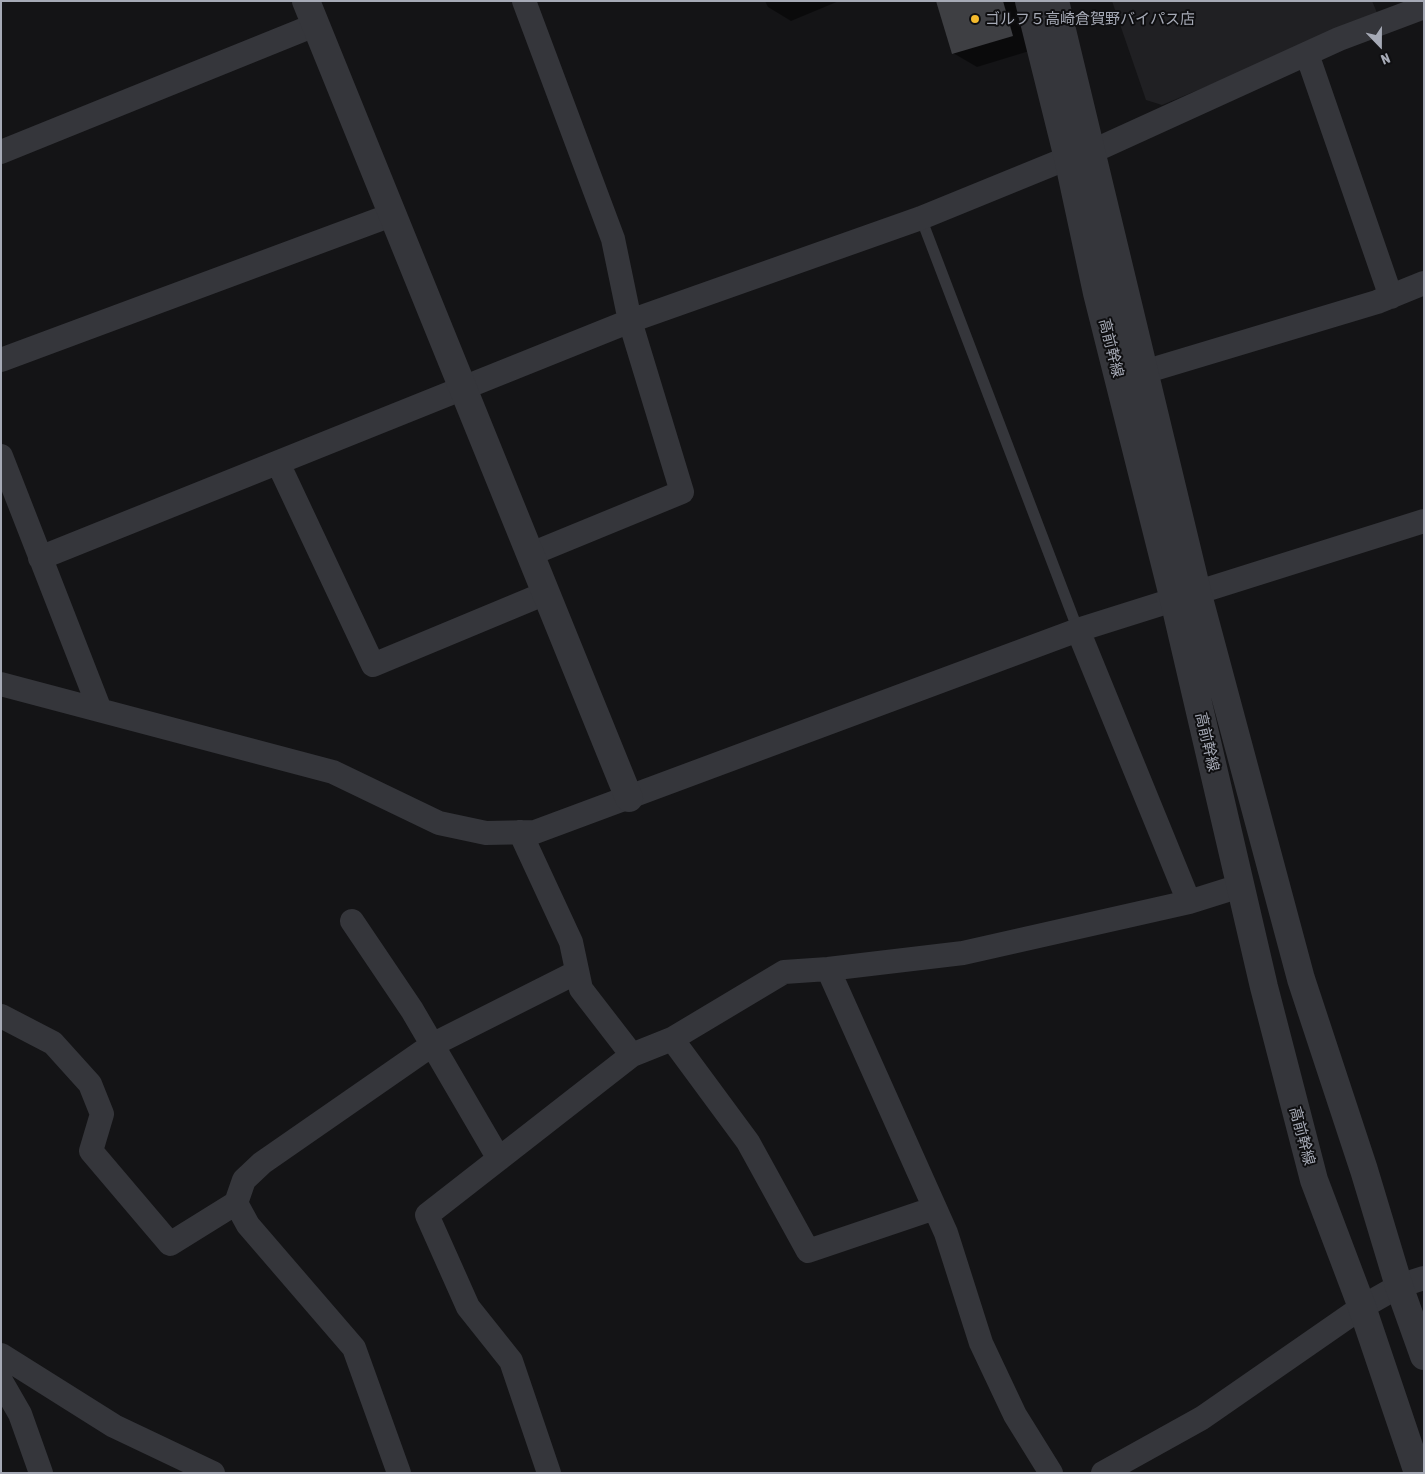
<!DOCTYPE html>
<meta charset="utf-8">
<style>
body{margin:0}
#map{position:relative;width:1425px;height:1474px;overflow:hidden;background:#141416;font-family:"Asap Condensed",sans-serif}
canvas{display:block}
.frame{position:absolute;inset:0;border:2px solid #a6aab6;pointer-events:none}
.north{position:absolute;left:1355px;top:20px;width:50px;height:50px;-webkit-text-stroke:4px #0f0f11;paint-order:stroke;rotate:158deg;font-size:14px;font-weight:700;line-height:20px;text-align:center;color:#a6aab6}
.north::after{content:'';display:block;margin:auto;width:18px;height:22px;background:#a6aab6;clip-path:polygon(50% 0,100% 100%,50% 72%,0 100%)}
</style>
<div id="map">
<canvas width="1425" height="1474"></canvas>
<div class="frame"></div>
<div class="north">N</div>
</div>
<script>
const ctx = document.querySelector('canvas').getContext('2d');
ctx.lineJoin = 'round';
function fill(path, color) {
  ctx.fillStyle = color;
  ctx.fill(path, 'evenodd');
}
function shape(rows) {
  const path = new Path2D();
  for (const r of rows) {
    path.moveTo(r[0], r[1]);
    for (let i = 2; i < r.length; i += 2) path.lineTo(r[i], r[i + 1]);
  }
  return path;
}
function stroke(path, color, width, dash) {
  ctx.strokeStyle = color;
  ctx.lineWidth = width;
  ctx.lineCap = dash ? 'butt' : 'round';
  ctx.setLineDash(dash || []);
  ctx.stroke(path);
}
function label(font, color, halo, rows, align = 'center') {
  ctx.font = font + ' "Asap Condensed","Noto Sans JP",sans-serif';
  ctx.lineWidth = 4;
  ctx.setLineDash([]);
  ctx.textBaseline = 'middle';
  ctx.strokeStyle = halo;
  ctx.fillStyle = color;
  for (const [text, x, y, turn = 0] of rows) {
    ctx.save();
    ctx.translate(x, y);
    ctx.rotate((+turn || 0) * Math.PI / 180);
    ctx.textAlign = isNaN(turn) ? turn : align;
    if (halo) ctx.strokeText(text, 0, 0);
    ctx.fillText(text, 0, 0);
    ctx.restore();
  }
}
fill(shape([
 [1112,1,1372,1,1378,15,1162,105,1146,100]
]), '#202023');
fill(shape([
 [765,1,839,1,791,21,768,7],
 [938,1,1022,1,1036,49,977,67,953,53]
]), '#0007');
fill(shape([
 [936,1,1003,1,1013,36,952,54]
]), '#3e3f43');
stroke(shape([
 [921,218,1078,630]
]), '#35363b', 11);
stroke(shape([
 [1307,54,1391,297],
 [1,152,315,25],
 [1,360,394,214],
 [1144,372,1377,302,1424,283],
 [1,456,100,710],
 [278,463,373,665,546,593],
 [531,554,682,492,630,321,921,218,1068,158,1091,152,1339,39,1424,7],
 [40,558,630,321,613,239,524,1],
 [1078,630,1189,902],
 [1,684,333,772,439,823,486,833,535,832,1078,630,1424,521],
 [520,832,571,942,581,989,632,1055],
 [352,921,412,1010,499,1159],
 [828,969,946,1233,981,1343,1015,1415,1051,1473],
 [1,1016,53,1043,90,1084,102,1114,91,1151,170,1244,236,1203],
 [672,1039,748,1142,808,1251,935,1208],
 [1,1355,114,1426,213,1473],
 [1,1381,20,1414,41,1473],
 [399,1473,354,1348,248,1225,236,1203,244,1180,262,1163,432,1045,577,972],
 [549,1473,511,1361,468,1307,427,1215,632,1055,672,1039,784,972,828,969,963,953,1189,902,1240,886],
 [1103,1473,1202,1418,1362,1307,1399,1286,1424,1278]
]), '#35363b', 24);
stroke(shape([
 [306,1,629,798],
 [1029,1,1068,158,1097,293,1174,600,1264,987,1314,1180,1362,1307,1418,1473],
 [1055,1,1197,591,1301,979,1364,1170,1399,1286,1424,1356]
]), '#35363b', 28);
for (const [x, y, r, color] of [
 [975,19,5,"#f4ba2d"]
]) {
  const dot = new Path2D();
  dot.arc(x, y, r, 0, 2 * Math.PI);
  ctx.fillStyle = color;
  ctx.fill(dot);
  stroke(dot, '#0f0f11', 2);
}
label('15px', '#a6aab6', '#0f0f11', [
 ["ゴルフ５高崎倉賀野バイパス店",985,19]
], 'left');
label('15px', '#a6aab6', '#0f0f11', [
 ["高前幹線",1111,348,76],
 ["高前幹線",1207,742,77],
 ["高前幹線",1302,1136,75]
]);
</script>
